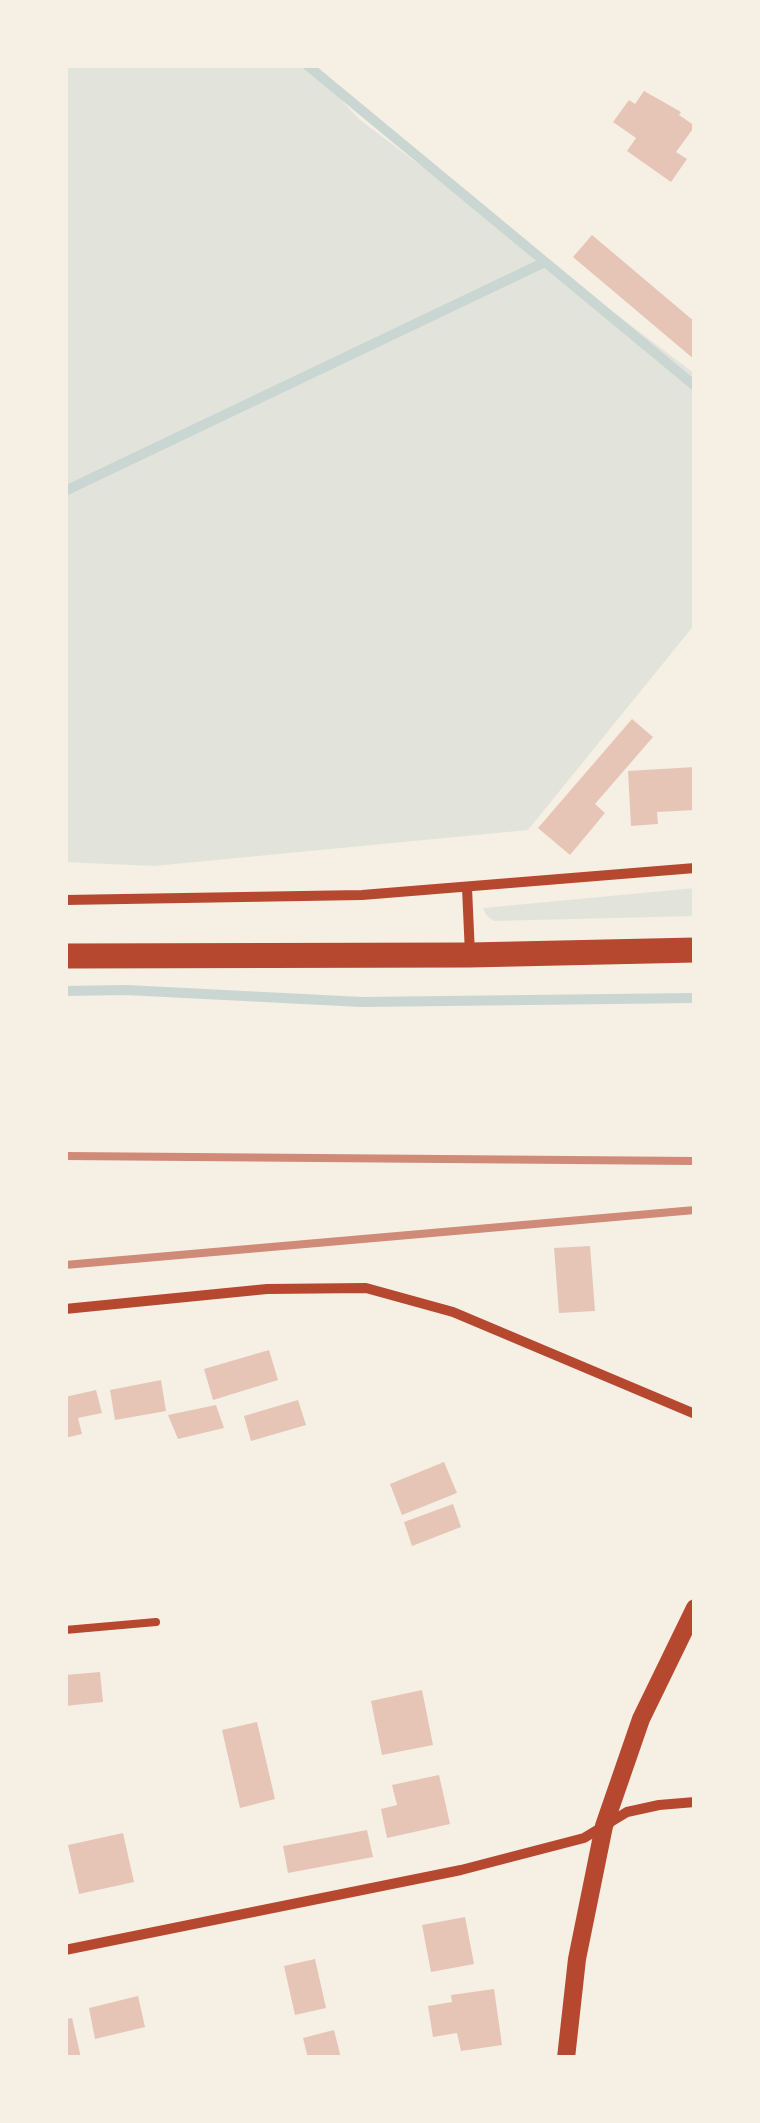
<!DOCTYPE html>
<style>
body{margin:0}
#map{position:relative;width:760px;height:2123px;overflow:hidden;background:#f6efe4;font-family:Quicksand,sans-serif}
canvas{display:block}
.frame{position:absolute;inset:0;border:68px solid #f6efe4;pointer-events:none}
</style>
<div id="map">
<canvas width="760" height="2123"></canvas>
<div class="frame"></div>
</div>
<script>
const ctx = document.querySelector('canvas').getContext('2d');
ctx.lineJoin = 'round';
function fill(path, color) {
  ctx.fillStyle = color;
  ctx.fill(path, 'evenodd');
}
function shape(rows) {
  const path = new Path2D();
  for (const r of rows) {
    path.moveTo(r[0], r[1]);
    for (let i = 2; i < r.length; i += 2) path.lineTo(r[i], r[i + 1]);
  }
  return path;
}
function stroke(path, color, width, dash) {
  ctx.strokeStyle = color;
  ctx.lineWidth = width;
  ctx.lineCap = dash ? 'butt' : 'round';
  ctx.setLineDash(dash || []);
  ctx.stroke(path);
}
fill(shape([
 [65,65,309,65,359,119,695,374,695,624,528,830,154,866,65,862],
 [695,888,695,916,494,921,486,915,483,908]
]), '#e2e4dc');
stroke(shape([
 [307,65,695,386],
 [65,491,545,262],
 [65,991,126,990,362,1002,695,998]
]), '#c9d6d2', 10);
fill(shape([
 [644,91,681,112,679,115,695,126,676,152,687,159,671,182,627,151,636,138,613,122,629,100,635,104],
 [592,235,695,322,695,360,573,257],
 [632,719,653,737,595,804,605,813,570,855,538,828],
 [695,767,695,810,657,812,658,824,631,826,628,771],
 [590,1246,595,1311,559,1313,554,1248],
 [269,1350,278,1380,213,1400,204,1369],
 [161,1380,166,1411,115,1420,110,1390],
 [96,1390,102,1413,78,1418,82,1434,65,1438,65,1397],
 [298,1400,306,1425,251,1441,244,1416],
 [216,1405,224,1428,178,1439,168,1415],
 [444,1462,457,1493,402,1515,390,1484],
 [453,1504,461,1527,412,1546,404,1522],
 [100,1672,103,1702,65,1706,65,1675],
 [422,1690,433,1745,382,1755,371,1701],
 [257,1722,275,1799,240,1808,222,1730],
 [439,1775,450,1824,387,1838,381,1809,397,1805,392,1785],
 [367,1830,373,1857,288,1873,283,1846],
 [123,1833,134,1882,79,1894,68,1845],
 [465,1917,474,1964,431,1972,422,1925],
 [315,1959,326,2008,295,2015,284,1966],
 [494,1989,502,2045,461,2051,457,2033,433,2037,428,2006,452,2002,451,1995],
 [138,1996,145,2027,95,2039,89,2008],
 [72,2018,81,2058,65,2058,65,2019],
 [334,2030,341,2058,308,2058,303,2038]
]), '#e6c5b7');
stroke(shape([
 [65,1630,156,1622]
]), '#b5482f', 8);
stroke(shape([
 [467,888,470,954],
 [65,900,362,895,695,868],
 [65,1309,267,1289,366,1288,453,1312,695,1414],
 [65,1950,461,1870,584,1838,627,1812,659,1805,695,1802]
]), '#b5482f', 10);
stroke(shape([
 [566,2058,577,1959,604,1826,641,1719,695,1608]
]), '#b5482f', 18);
stroke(shape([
 [65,956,470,955,695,950]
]), '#b5482f', 25);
stroke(shape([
 [65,1156,695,1161],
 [65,1265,695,1210]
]), '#cf8b77', 8);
</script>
